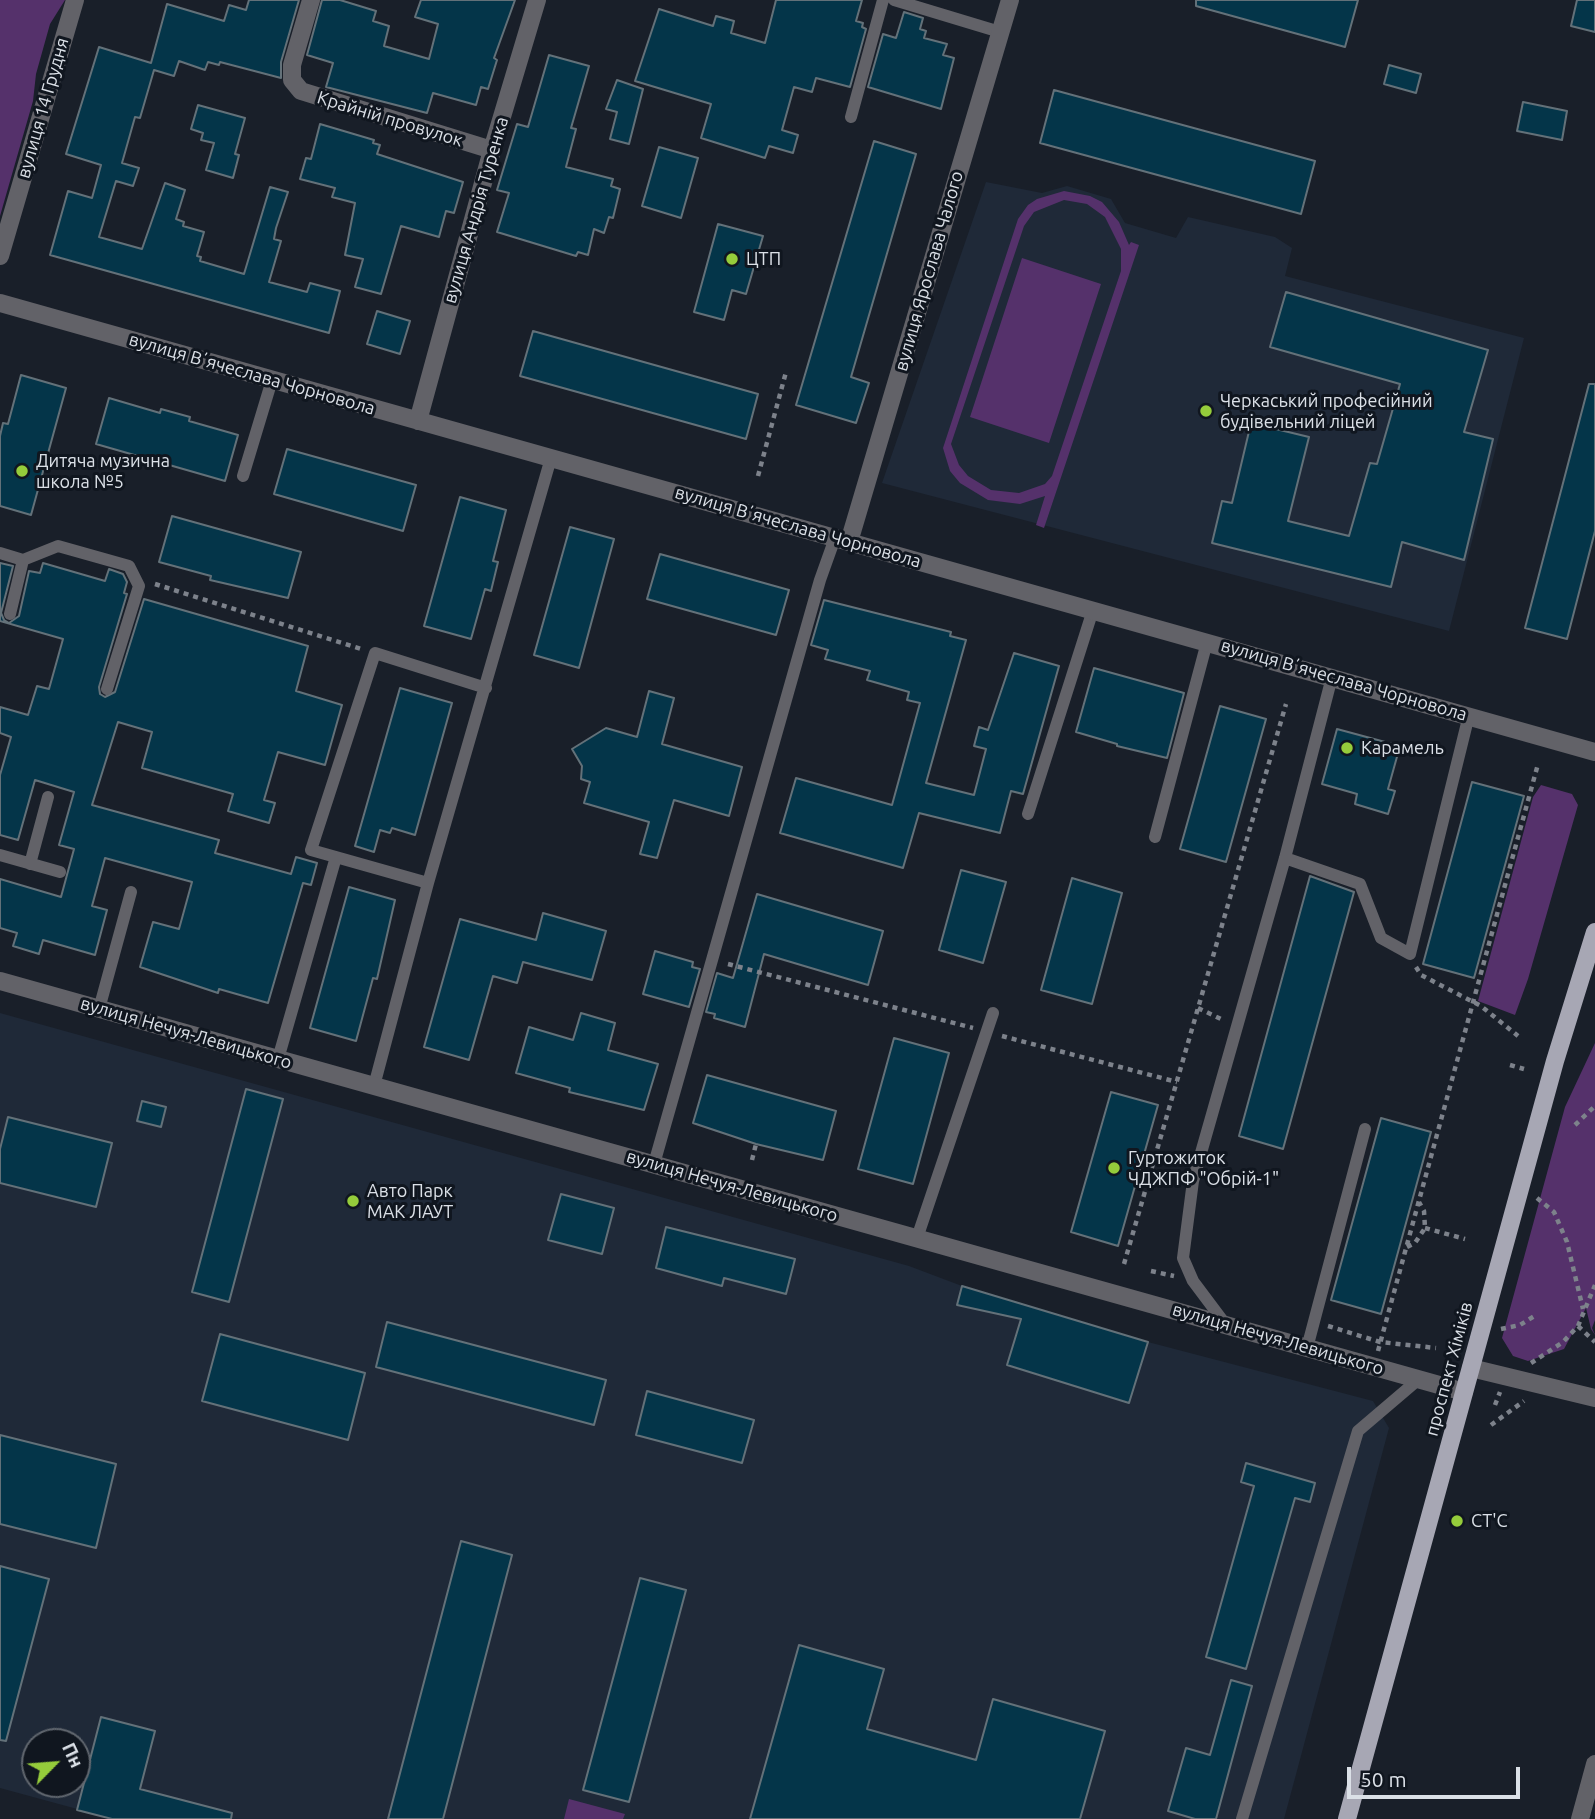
<!DOCTYPE html>
<meta charset="utf-8">
<style>
body{margin:0}
#map{position:relative;width:1595px;height:1819px;overflow:hidden;background:#191f29;font-family:Ubuntu,sans-serif}
canvas{display:block}
.north{position:absolute;left:21px;top:1728px;width:70px;height:70px;box-sizing:border-box;background:#10161f;border:2px solid #61676f;border-radius:50%;rotate:65deg;font-size:19px;font-weight:700;line-height:28px;text-align:center;color:#dbe0e7}
.north::after{content:'';display:block;margin:auto;width:24px;height:32px;background:#95cc3b;clip-path:polygon(50% 0,100% 100%,50% 72%,0 100%)}
.scale{position:absolute;left:1347px;top:1767px;width:173px;height:32px;box-sizing:border-box;border:4px solid #dbe0e7;border-top:0;padding-left:9px;font-size:21px;line-height:24px;white-space:nowrap;color:#dbe0e7;-webkit-text-stroke:5px #10161f;paint-order:stroke}
</style>
<div id="map">
<canvas width="1595" height="1819"></canvas>
<div class="north">Пн</div>
<div class="scale">50 m</div>
</div>
<script>
const ctx = document.querySelector('canvas').getContext('2d');
ctx.lineJoin = 'round';
function fill(path, color) {
  ctx.fillStyle = color;
  ctx.fill(path, 'evenodd');
}
function shape(rows) {
  const path = new Path2D();
  for (const r of rows) {
    path.moveTo(r[0], r[1]);
    for (let i = 2; i < r.length; i += 2) path.lineTo(r[i], r[i + 1]);
  }
  return path;
}
function stroke(path, color, width, dash) {
  ctx.strokeStyle = color;
  ctx.lineWidth = width;
  ctx.lineCap = dash ? 'butt' : 'round';
  ctx.setLineDash(dash || []);
  ctx.stroke(path);
}
function label(font, color, halo, rows, align = 'center') {
  ctx.font = font + ' Ubuntu,sans-serif';
  ctx.lineWidth = 6;
  ctx.setLineDash([]);
  ctx.textBaseline = 'middle';
  ctx.strokeStyle = halo;
  ctx.fillStyle = color;
  for (const [text, x, y, turn = 0] of rows) {
    ctx.save();
    ctx.translate(x, y);
    ctx.rotate((+turn || 0) * Math.PI / 180);
    ctx.textAlign = isNaN(turn) ? turn : align;
    if (halo) ctx.strokeText(text, 0, 0);
    ctx.fillText(text, 0, 0);
    ctx.restore();
  }
}
fill(shape([
 [986,182,1042,193,1067,186,1111,199,1125,223,1176,238,1188,217,1275,237,1292,248,1285,276,1524,338,1449,631,882,483],
 [0,1013,909,1266,962,1286,1148,1342,1373,1401,1389,1428,1284,1819,114,1819,0,1788],
 [35,1742,77,1742,77,1784,35,1784]
]), '#1f2938');
fill(shape([
 [0,0,65,0,50,24,36,74,33,101,0,216],
 [1064,191,1090,196,1102,202,1119,222,1129,245,1131,242,1139,245,1044,528,1036,525,1045,496,1020,504,988,500,960,483,950,471,943,448,1018,219,1028,205,1037,199],
 [1064,200,1087,204,1105,217,1121,249,1121,271,1052,476,1045,484,1019,493,991,490,968,476,959,465,951,444,1024,226,1034,212],
 [1022,258,1101,284,1049,443,970,417],
 [1541,785,1572,794,1578,805,1528,979,1515,1015,1478,1001,1533,797],
 [1595,1043,1595,1320,1592,1328,1595,1335,1591,1329,1586,1308,1564,1349,1528,1361,1513,1356,1502,1338,1565,1107],
 [569,1799,625,1814,623,1819,564,1819]
]), '#55316b');
const building = shape([
 [249,0,299,0,281,62,281,78,220,62,219,65,208,62,205,70,179,61,174,76,154,70,140,118,135,117,122,163,139,168,133,186,116,181,99,237,142,249,165,183,185,190,176,219,184,222,183,226,204,232,197,256,201,257,200,261,244,274,270,187,288,192,276,228,274,239,281,241,269,282,307,292,310,283,340,291,329,333,50,255,68,191,92,198,101,165,66,154,99,47,151,63,167,4,224,21,229,5,246,10,249,0],
 [322,0,340,0,376,11,373,21,389,26,384,46,429,59,438,24,415,17,421,0,515,0,494,58,497,60,488,89,481,87,476,105,433,93,427,113,326,87,333,63,307,55,322,0],
 [776,0,862,0,856,21,863,23,862,27,866,29,850,87,816,78,812,92,794,87,782,130,798,135,793,153,769,146,765,158,701,138,711,104,635,81,659,9,713,26,716,16,734,21,731,33,765,43,776,0],
 [1196,0,1358,0,1345,47,1196,6,1196,0],
 [1577,0,1595,0,1595,32,1571,26,1577,0],
 [904,12,923,18,920,29,926,31,924,38,947,44,943,55,954,58,941,109,868,87,883,34,896,38,904,12],
 [549,55,589,66,571,128,576,129,566,167,613,179,611,186,620,189,613,218,609,217,604,233,594,229,588,255,578,252,576,256,497,232,509,193,497,190,517,124,528,127,549,55],
 [1389,65,1421,74,1416,93,1384,84,1389,65],
 [617,80,643,89,629,144,610,139,617,112,606,109,617,80],
 [1054,90,1315,161,1301,214,1040,143,1054,90],
 [1523,102,1567,111,1562,140,1517,131,1523,102],
 [198,105,245,118,235,154,239,155,233,178,206,170,214,143,201,140,203,133,191,129,198,105],
 [320,124,374,140,373,143,380,145,377,154,463,182,454,213,446,211,439,237,401,226,381,294,355,287,363,259,345,255,355,203,332,197,335,188,300,179,306,158,311,159,320,124],
 [874,141,916,154,851,377,869,383,856,423,796,405,874,141],
 [659,147,698,158,681,218,642,206,659,147],
 [718,224,763,236,746,294,732,290,724,320,694,312,718,224],
 [1286,292,1488,350,1464,432,1493,439,1464,560,1402,542,1391,587,1212,543,1222,501,1232,503,1251,423,1309,437,1288,521,1349,536,1370,463,1377,464,1400,384,1270,347,1286,292],
 [377,311,410,321,400,354,367,344,377,311],
 [533,331,758,394,746,439,520,376,533,331],
 [21,375,66,388,31,515,0,506,0,436,3,423,8,424,21,375],
 [1589,384,1595,384,1595,531,1567,639,1525,628,1589,384],
 [109,398,160,413,161,409,190,417,189,421,238,435,225,481,96,444,109,398],
 [287,449,416,485,403,531,274,494,287,449],
 [460,497,506,510,493,561,498,562,491,591,485,589,471,639,424,626,460,497],
 [172,516,301,552,288,598,210,580,211,576,159,562,172,516],
 [570,527,614,539,579,668,534,655,570,527],
 [660,554,789,590,776,635,647,599,660,554],
 [0,563,13,566,1,613,4,620,9,623,19,616,29,571,40,573,43,563,105,581,109,569,123,574,127,582,124,593,127,594,99,687,100,694,105,697,115,692,144,599,308,646,296,691,342,705,325,765,278,752,264,800,275,803,269,823,228,811,233,794,142,768,152,732,118,722,92,805,219,840,215,853,291,874,296,857,317,863,311,885,303,883,268,1003,219,989,218,993,140,967,153,922,179,929,192,882,105,858,92,906,107,910,95,955,43,940,39,954,13,946,17,933,0,928,0,879,61,897,74,849,59,845,74,792,35,780,18,840,0,835,0,775,11,737,0,733,0,707,28,715,37,686,49,689,63,639,0,621,0,563],
 [824,600,951,632,950,636,966,640,926,783,974,795,986,749,974,746,979,727,988,730,1014,653,1059,666,1023,794,1011,791,1000,833,919,813,903,868,780,833,796,778,892,805,920,703,907,700,909,692,867,680,870,671,825,659,828,650,811,645,824,600],
 [1094,668,1184,693,1167,758,1117,746,1117,744,1076,732,1094,668],
 [400,688,452,703,415,835,392,828,390,833,380,830,374,852,355,846,400,688],
 [649,691,674,698,662,744,742,767,729,816,674,800,657,858,640,854,649,822,584,803,590,782,581,779,582,766,572,749,606,728,637,737,649,691],
 [1220,706,1266,719,1226,862,1180,849,1220,706],
 [1337,729,1400,746,1388,789,1395,791,1388,814,1355,804,1357,794,1322,784,1337,729],
 [1472,782,1524,796,1474,978,1423,964,1472,782],
 [961,870,1006,882,983,963,939,950,961,870],
 [1310,876,1354,892,1283,1149,1239,1136,1310,876],
 [1072,878,1122,893,1092,1004,1041,990,1072,878],
 [349,887,395,900,377,979,373,978,356,1041,310,1028,349,887],
 [757,894,883,931,868,985,764,954,745,1027,714,1018,715,1014,706,1012,717,973,733,978,757,894],
 [543,913,606,931,592,980,523,962,517,983,493,976,469,1060,424,1047,460,919,536,940,543,913],
 [655,951,693,962,692,967,700,969,689,1007,643,994,655,951],
 [581,1013,615,1023,608,1050,658,1064,644,1110,569,1092,570,1088,516,1073,529,1027,573,1040,581,1013],
 [894,1038,949,1053,913,1184,858,1169,894,1038],
 [707,1075,836,1111,823,1160,756,1144,693,1123,707,1075],
 [246,1089,283,1099,229,1302,192,1292,246,1089],
 [1111,1092,1158,1105,1118,1246,1071,1232,1111,1092],
 [142,1101,166,1107,161,1127,137,1121,142,1101],
 [8,1117,112,1143,96,1207,0,1183,0,1149,8,1117],
 [1381,1118,1431,1132,1381,1314,1331,1300,1381,1118],
 [561,1194,614,1208,602,1254,548,1240,561,1194],
 [666,1227,795,1259,786,1294,724,1278,722,1286,656,1268,666,1227],
 [962,1286,1148,1342,1129,1403,1007,1365,1021,1319,957,1305,962,1286],
 [387,1322,606,1380,594,1425,376,1367,387,1322],
 [220,1334,365,1373,348,1440,202,1401,220,1334],
 [647,1391,754,1420,742,1463,636,1435,647,1391],
 [0,1435,116,1464,96,1548,0,1524,0,1435],
 [1246,1463,1315,1483,1310,1502,1295,1498,1246,1669,1206,1657,1254,1486,1241,1482,1246,1463],
 [461,1541,512,1555,443,1819,388,1819,461,1541],
 [0,1566,49,1579,6,1741,0,1740,0,1566],
 [640,1578,686,1590,629,1802,583,1790,640,1578],
 [799,1645,884,1669,867,1729,976,1760,993,1699,1105,1731,1080,1819,750,1819,799,1645],
 [1231,1680,1252,1686,1216,1819,1195,1819,1168,1811,1186,1748,1210,1755,1231,1680],
 [101,1717,155,1731,140,1789,232,1813,231,1819,112,1819,77,1810,101,1717]
]);
fill(building, '#043549');
stroke(building, '#637179', 2);
stroke(shape([
 [758,476,786,372],
 [155,584,361,649],
 [728,964,973,1028],
 [1416,967,1421,975,1481,1006,1518,1036],
 [1198,1008,1223,1020],
 [1002,1036,1177,1082],
 [1510,1065,1524,1069],
 [1575,1125,1595,1106],
 [752,1160,756,1144],
 [1537,1198,1554,1212,1567,1242,1583,1309],
 [1425,1228,1465,1239],
 [1407,1247,1415,1243,1425,1228,1424,1211,1419,1202],
 [1124,1264,1286,704],
 [1151,1271,1174,1276],
 [1328,1326,1380,1342,1436,1348],
 [1578,1326,1595,1342],
 [1501,1329,1520,1325,1536,1315],
 [1378,1351,1538,764],
 [1531,1363,1563,1342,1578,1326,1595,1285],
 [1495,1405,1500,1392],
 [1491,1425,1524,1401]
]), '#7d828b', 4.5, [5, 5]);
stroke(shape([
 [894,0,1000,32],
 [851,117,883,0],
 [243,476,272,380],
 [0,553,23,560,10,614],
 [23,560,58,546,129,566,139,586,107,689],
 [1028,814,1093,610],
 [1155,837,1207,642],
 [0,855,60,872],
 [1285,858,1360,884,1381,938,1410,954,1469,715],
 [30,864,48,797],
 [428,883,311,850,375,653,486,688],
 [99,1009,131,892],
 [278,1059,336,857],
 [374,1086,428,883,551,458],
 [654,1164,820,580,835,538],
 [917,1238,993,1013],
 [1226,1325,1193,1281,1183,1258,1193,1181,1285,858,1332,677],
 [1307,1348,1365,1129],
 [1242,1819,1358,1431,1419,1379]
]), '#626268', 12);
stroke(shape([
 [311,0,292,65,292,80,301,91,492,150],
 [0,256,75,0],
 [0,303,1595,752],
 [418,421,492,150,537,0],
 [849,542,1010,0],
 [0,981,1464,1392],
 [1471,1368,1595,1398],
 [1580,1819,1595,1764]
]), '#626268', 18);
stroke(shape([
 [1347,1819,1555,1061,1595,932]
]), '#a7a7b4', 18);
for (const [x, y, r, color] of [
 [732,259,7,"#95cc3b"],
 [1206,411,7,"#95cc3b"],
 [22,471,7,"#95cc3b"],
 [1347,748,7,"#95cc3b"],
 [1114,1168,7,"#95cc3b"],
 [353,1201,7,"#95cc3b"],
 [1457,1521,7,"#95cc3b"]
]) {
  const dot = new Path2D();
  dot.arc(x, y, r, 0, 2 * Math.PI);
  ctx.fillStyle = color;
  ctx.fill(dot);
  stroke(dot, '#10161f', 2.5);
}
label('18px', '#dbe0e7', '#10161f', [
 ["вулиця 14 Грудня",43,108,-74],
 ["Крайній провулок",390,119,17],
 ["вулиця Андрія Туренка",476,210,-74],
 ["вулиця Ярослава Чалого",929,271,-74],
 ["вулиця Вʼячеслава Чорновола",252,374,16],
 ["вулиця Вʼячеслава Чорновола",798,527,16],
 ["вулиця Вʼячеслава Чорновола",1344,680,16],
 ["вулиця Нечуя-Левицького",186,1033,16],
 ["вулиця Нечуя-Левицького",732,1186,16],
 ["вулиця Нечуя-Левицького",1278,1339,16],
 ["проспект Хіміків",1449,1369,-75]
]);
label('18px', '#dbe0e7', '#10161f', [
 ["ЦТП",746,259],
 ["Черкаський професійний",1220,401],
 ["будівельний ліцей",1220,422],
 ["Дитяча музична",36,461],
 ["школа №5",36,482],
 ["Карамель",1361,748],
 ["Гуртожиток",1128,1158],
 ["ЧДЖПФ \"Обрій-1\"",1128,1179],
 ["Авто Парк",367,1191],
 ["МАК ЛАУТ",367,1212],
 ["СТ'С",1471,1521]
], 'left');
</script>
